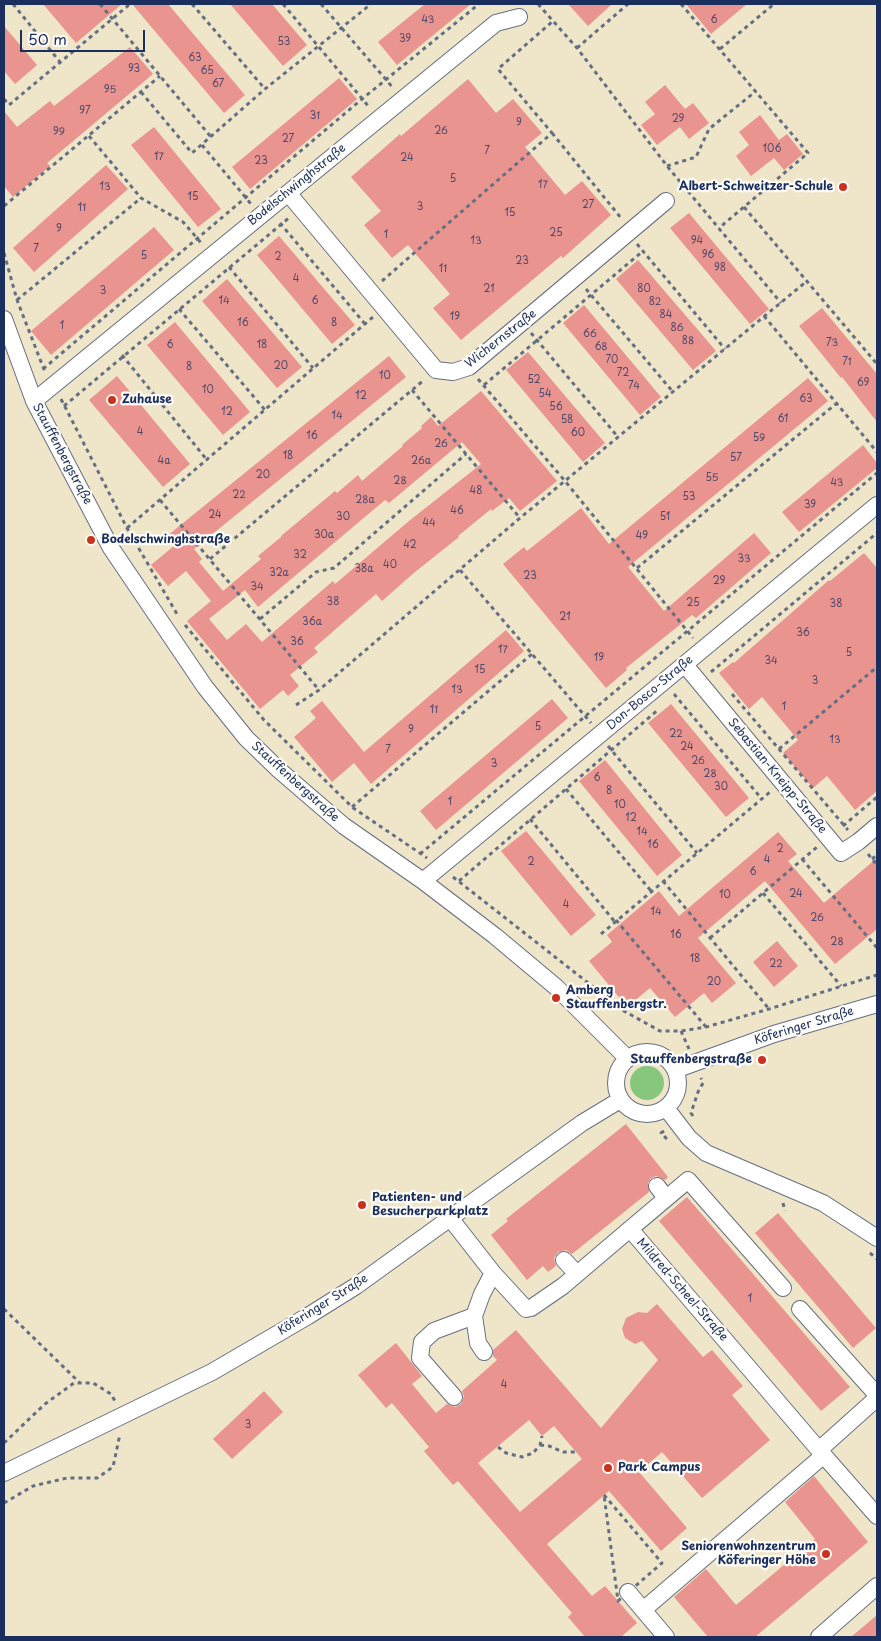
<!DOCTYPE html>
<meta charset="utf-8">
<style>
body{margin:0}
#map{position:relative;width:881px;height:1641px;overflow:hidden;background:#efe5c8;font-family:"Playpen Sans",sans-serif}
canvas{display:block}
.frame{position:absolute;inset:0;border:5px solid #1b2f5e;pointer-events:none}
.scale{position:absolute;left:20px;top:30px;width:125px;height:22px;box-sizing:border-box;border:2px solid #1b2f5e;border-top:0;padding-left:6px;font-size:15px;line-height:18px;white-space:nowrap;color:#1b2f5e;-webkit-text-stroke:4px #fdfcf7;paint-order:stroke}
</style>
<div id="map">
<canvas width="881" height="1641"></canvas>
<div class="frame"></div>
<div class="scale">50 m</div>
</div>
<script>
const ctx = document.querySelector('canvas').getContext('2d');
ctx.lineJoin = 'round';
function fill(path, color) {
  ctx.fillStyle = color;
  ctx.fill(path, 'evenodd');
}
function shape(rows) {
  const path = new Path2D();
  for (const r of rows) {
    if (r.length === 3) {
      path.moveTo(r[0] + r[2], r[1]);
      path.arc(r[0], r[1], r[2], 0, 2 * Math.PI);
      continue;
    }
    path.moveTo(r[0], r[1]);
    for (let i = 2; i < r.length; i += 2) path.lineTo(r[i], r[i + 1]);
  }
  return path;
}
function stroke(path, color, width, dash) {
  ctx.strokeStyle = color;
  ctx.lineWidth = width;
  ctx.lineCap = dash ? 'butt' : 'round';
  ctx.setLineDash(dash || []);
  ctx.stroke(path);
}
function label(font, color, halo, rows, align = 'center') {
  ctx.font = font + ' "Playpen Sans",sans-serif';
  ctx.lineWidth = 4.5;
  ctx.setLineDash([]);
  ctx.textBaseline = 'middle';
  ctx.strokeStyle = halo;
  ctx.fillStyle = color;
  for (const [text, x, y, turn = 0] of rows) {
    ctx.save();
    ctx.translate(x, y);
    ctx.rotate((+turn || 0) * Math.PI / 180);
    ctx.textAlign = isNaN(turn) ? turn : align;
    if (halo) ctx.strokeText(text, 0, 0);
    ctx.fillText(text, 0, 0);
    ctx.restore();
  }
}
fill(shape([
 [647,1083,17]
]), '#86c67d');
fill(shape([
 [43,4,122,4,76,43],
 [132,4,168,4,245,95,224,113],
 [230,4,272,4,307,45,283,66],
 [425,4,471,4,397,65,378,42],
 [568,4,612,4,588,26],
 [686,4,747,4,711,34],
 [4,26,37,65,15,84,4,71],
 [130,47,153,74,47,163,50,166,13,197,4,186,4,111,17,127,50,101,54,106],
 [339,78,357,99,250,189,232,167],
 [468,79,496,113,513,99,542,133,525,147,565,195,582,181,611,215,563,258,561,256,461,340,433,308,450,294,408,245,392,258,364,225,381,211,351,177,400,134,401,136],
 [665,85,685,109,693,103,709,123,689,139,680,127,657,145,641,125,655,114,645,102],
 [760,115,779,140,787,134,803,154,784,170,774,158,751,176,736,156,749,145,739,132],
 [154,127,221,209,198,227,131,145],
 [106,165,128,189,34,272,13,248],
 [689,213,769,309,750,324,670,228],
 [154,227,174,250,51,355,31,331],
 [279,236,355,325,332,344,257,255],
 [638,260,716,351,693,370,616,279],
 [227,279,302,367,277,388,202,301],
 [584,305,661,397,640,415,563,323],
 [822,308,877,374,877,422,842,377,841,378,799,326],
 [175,322,250,412,223,435,147,345],
 [528,352,605,443,583,462,506,370],
 [389,356,406,377,194,549,202,559,199,562,223,591,261,559,258,556,281,537,281,536,335,491,337,493,358,475,362,481,403,446,402,445,422,428,421,426,431,417,438,426,481,391,557,481,520,511,509,498,492,511,491,509,458,536,459,537,415,572,382,601,376,594,314,648,318,652,290,675,299,686,288,696,283,690,260,709,187,621,211,601,186,571,168,586,151,565,175,545,167,536],
 [462,442,481,464,409,521,335,584,333,581,262,642,246,624,227,640,209,619,245,590,258,607,385,500,389,503],
 [117,376,190,464,163,487,89,400],
 [808,378,828,401,628,567,664,611,754,533,771,553,696,618,692,615,626,668,627,670,606,688,503,564,524,547,527,551,581,508,609,544],
 [863,445,877,463,877,468,799,532,782,512],
 [864,553,877,568,877,791,855,810,827,776,813,788,783,753,798,740,762,697,749,709,719,673,733,662,734,663,829,580,830,581],
 [506,630,524,651,371,784,354,763,332,782,294,737,316,718,310,711,322,701,364,752],
 [552,699,568,718,436,830,420,811],
 [671,704,749,798,726,817,648,723],
 [605,760,682,855,657,876,579,781],
 [526,831,596,915,571,936,501,851],
 [778,832,797,854,788,861,824,903,877,858,877,929,835,964,765,881,698,938,736,983,712,1003,704,993,675,1017,650,988,627,1007,589,961,612,942,607,935,659,891,679,916],
 [777,941,798,966,774,987,753,962],
 [626,1124,668,1177,665,1180,656,1176,651,1178,648,1183,649,1192,572,1254,566,1250,558,1252,554,1258,556,1266,548,1272,543,1266,527,1280,491,1235,508,1221,506,1219],
 [687,1197,850,1387,821,1411,659,1221],
 [778,1213,876,1328,853,1348,755,1233],
 [657,1304,703,1357,712,1350,743,1386,732,1395,770,1440,702,1498,662,1452,639,1472,687,1528,661,1551,609,1491,547,1544,592,1596,605,1586,637,1623,621,1637,585,1637,568,1617,572,1613,458,1481,453,1485,424,1451,429,1447,392,1403,386,1408,358,1375,396,1343,422,1376,412,1384,436,1413,447,1404,455,1407,461,1404,464,1396,462,1391,497,1360,493,1356,493,1350,516,1330,601,1428,658,1360,642,1341,635,1344,625,1338,622,1329,626,1318,638,1312,647,1313],
 [529,1420,542,1436,554,1426,582,1459,520,1512,478,1463],
 [264,1391,283,1412,232,1459,213,1439],
 [814,1476,868,1542,755,1637,708,1637,674,1597,706,1569,736,1605,815,1539,785,1502],
 [877,1615,877,1637,851,1637]
]), '#e9948f');
const minor = shape([
 [288,193,436,370,453,372,469,367,666,201],
 [4,319,34,401,111,548,205,687,246,738,279,770,344,826,423,881,495,936,556,987,627,1058],
 [34,401,496,23,519,17],
 [685,665,841,853,858,842,877,826],
 [423,881,877,505],
 [647,1083,31],
 [675,1070,774,1034,877,1004],
 [666,1108,689,1138,706,1153,823,1203,877,1238],
 [657,1186,666,1198],
 [450,1218,493,1273,526,1309,531,1308,563,1286,630,1229,819,1450,877,1398],
 [630,1229,688,1180,783,1288],
 [564,1260,577,1274],
 [800,1309,877,1395],
 [484,1352,478,1343,474,1316,482,1294,493,1273],
 [454,1397,420,1358,422,1342,434,1331,474,1316],
 [819,1450,877,1516],
 [4,1473,212,1372,308,1316,356,1286,582,1123,620,1100],
 [628,1592,666,1637],
 [643,1610,824,1455],
 [819,1637,877,1586]
]);
stroke(minor, '#656f83', 18);
stroke(shape([
 [13,4,60,62],
 [100,4,211,137],
 [192,4,265,89],
 [283,4,369,107],
 [321,4,394,89],
 [538,4,577,48,667,166,781,303],
 [681,4,808,153,719,228],
 [577,48,628,4],
 [720,49,774,4],
 [141,92,192,153,265,89,371,4],
 [4,99,9,105,130,4],
 [552,133,621,218],
 [89,136,141,198,183,222,203,245],
 [202,145,251,204],
 [667,166,696,157,709,129,756,91],
 [4,206,160,76],
 [744,207,877,364],
 [280,223,365,324],
 [637,244,725,349],
 [4,253,17,300,45,372],
 [229,267,313,368],
 [382,281,552,133,498,69,553,21],
 [586,289,673,392],
 [17,300,141,198],
 [179,309,265,410],
 [764,316,877,452],
 [531,333,618,437],
 [122,355,207,460],
 [43,369,362,99,479,4],
 [478,379,565,481,693,638],
 [484,385,643,251],
 [412,390,520,518],
 [61,399,127,528,177,614],
 [64,406,290,217],
 [160,500,319,690],
 [127,528,373,317],
 [210,559,424,380],
 [637,568,837,403],
 [460,570,591,723],
 [260,619,316,572,334,568,466,454],
 [185,625,264,720,352,807,427,858],
 [711,672,877,533],
 [674,694,761,798],
 [732,694,848,830],
 [296,705,319,690,520,518,807,281],
 [608,746,697,853],
 [779,749,877,667],
 [566,789,651,891],
 [352,807,532,654],
 [530,819,615,922],
 [843,826,877,797],
 [420,854,877,473],
 [868,854,877,865],
 [802,859,877,948],
 [872,859,877,855],
 [453,877,624,1011,660,1031,681,1031,706,1027,769,1009,877,975],
 [459,881,659,709],
 [663,881,769,1009],
 [763,893,841,986],
 [616,920,706,1027],
 [601,934,770,792],
 [710,938,817,847],
 [681,1031,689,1049],
 [693,1116,691,1113,698,1092,703,1083,701,1078],
 [664,1131,661,1133,668,1140],
 [783,1203,785,1211],
 [870,1253,877,1259],
 [4,1309,80,1383],
 [4,1443,45,1404,74,1383,93,1383,111,1394,116,1403],
 [540,1445,549,1446,563,1452,576,1452],
 [498,1447,506,1453,522,1457,533,1453,540,1445,542,1436],
 [604,1495,662,1563,618,1601,604,1495],
 [4,1503,33,1486,67,1478,97,1478,113,1467,120,1434]
]), '#656f83', 3, [4, 4]);
stroke(minor, '#fff', 16);
for (const [x, y, r, color] of [
 [843,187,5,"#c8321e"],
 [112,400,5,"#c8321e"],
 [91,540,5,"#c8321e"],
 [556,998,5,"#c8321e"],
 [762,1060,5,"#c8321e"],
 [362,1205,5,"#c8321e"],
 [608,1468,5,"#c8321e"],
 [826,1554,5,"#c8321e"]
]) {
  const dot = new Path2D();
  dot.arc(x, y, r, 0, 2 * Math.PI);
  ctx.fillStyle = color;
  ctx.fill(dot);
  stroke(dot, '#fdfcf7', 2);
}
label('10px', '#4e486a', null, [
 ["43",428,20],
 ["6",714,20],
 ["39",405,39],
 ["53",284,42],
 ["63",195,58],
 ["93",134,69],
 ["65",207,71],
 ["67",218,84],
 ["95",110,90],
 ["97",85,111],
 ["31",315,116],
 ["29",678,119],
 ["9",519,123],
 ["26",441,131],
 ["99",59,132],
 ["27",288,139],
 ["106",772,149],
 ["7",487,151],
 ["17",159,157],
 ["24",407,158],
 ["23",261,161],
 ["5",453,179],
 ["17",543,185],
 ["13",105,187],
 ["15",193,197],
 ["27",588,205],
 ["3",420,207],
 ["11",82,208],
 ["15",510,213],
 ["9",59,229],
 ["25",556,233],
 ["1",386,235],
 ["13",476,241],
 ["94",697,241],
 ["7",36,249],
 ["96",708,255],
 ["5",144,256],
 ["2",278,257],
 ["23",522,261],
 ["98",720,268],
 ["11",443,269],
 ["4",296,279],
 ["21",489,289],
 ["80",644,289],
 ["3",103,291],
 ["14",224,301],
 ["6",315,301],
 ["82",655,302],
 ["84",666,315],
 ["19",455,317],
 ["16",243,323],
 ["8",334,323],
 ["1",62,326],
 ["86",677,328],
 ["66",590,334],
 ["88",688,341],
 ["73",832,343],
 ["6",170,345],
 ["18",262,345],
 ["68",601,347],
 ["70",612,360],
 ["71",847,362],
 ["20",281,366],
 ["8",189,367],
 ["72",623,373],
 ["10",385,376],
 ["52",534,380],
 ["69",863,383],
 ["74",634,386],
 ["10",208,390],
 ["54",545,394],
 ["12",361,396],
 ["63",806,399],
 ["56",556,407],
 ["12",227,412],
 ["14",337,416],
 ["61",783,419],
 ["58",567,420],
 ["4",140,432],
 ["60",578,433],
 ["16",312,436],
 ["59",759,438],
 ["26",441,444],
 ["18",288,456],
 ["57",736,458],
 ["4a",164,461],
 ["26a",421,461],
 ["20",263,475],
 ["55",712,478],
 ["28",400,481],
 ["43",837,483],
 ["48",476,491],
 ["22",239,495],
 ["53",689,497],
 ["28a",365,500],
 ["39",810,505],
 ["46",457,511],
 ["24",215,515],
 ["30",343,517],
 ["51",665,517],
 ["44",429,523],
 ["30a",324,535],
 ["49",642,536],
 ["42",410,545],
 ["32",300,555],
 ["33",744,559],
 ["40",390,565],
 ["38a",364,569],
 ["32a",279,573],
 ["23",530,576],
 ["29",719,581],
 ["34",257,587],
 ["38",333,602],
 ["25",693,603],
 ["38",836,604],
 ["21",565,617],
 ["36a",312,622],
 ["36",803,633],
 ["36",297,642],
 ["17",503,650],
 ["5",849,653],
 ["19",599,658],
 ["34",771,661],
 ["15",480,670],
 ["3",815,681],
 ["13",457,690],
 ["1",784,707],
 ["11",434,710],
 ["5",538,727],
 ["9",411,730],
 ["22",676,734],
 ["13",835,740],
 ["24",687,747],
 ["7",388,750],
 ["26",698,761],
 ["3",494,764],
 ["28",710,774],
 ["6",597,778],
 ["30",721,787],
 ["8",609,791],
 ["1",450,802],
 ["10",620,805],
 ["12",631,818],
 ["14",642,832],
 ["16",653,845],
 ["2",780,849],
 ["4",767,860],
 ["2",531,862],
 ["6",753,872],
 ["24",796,894],
 ["10",725,895],
 ["4",566,905],
 ["14",656,912],
 ["26",817,918],
 ["16",676,935],
 ["28",837,942],
 ["18",695,959],
 ["22",776,964],
 ["20",714,982],
 ["1",750,1299],
 ["4",504,1385],
 ["3",248,1425]
]);
label('12px', '#1b2f5e', '#fdfcf7', [
 ["Bodelschwinghstraße",297,185,-39],
 ["Wichernstraße",501,339,-38],
 ["Stauffenbergstraße",62,454,62],
 ["Don-Bosco-Straße",650,693,-40],
 ["Sebastian-Kneipp-Straße",777,776,50],
 ["Stauffenbergstraße",295,782,42],
 ["Köferinger Straße",804,1026,-17],
 ["Mildred-Scheel-Straße",682,1290,49],
 ["Köferinger Straße",323,1305,-32]
]);
label('bold 12px', '#1b2f5e', '#fdfcf7', [
 ["Albert-Schweitzer-Schule",833,187,"right"],
 ["Zuhause",122,400],
 ["Bodelschwinghstraße",101,540],
 ["Amberg",566,991],
 ["Stauffenbergstr.",566,1005],
 ["Stauffenbergstraße",752,1060,"right"],
 ["Patienten- und",372,1198],
 ["Besucherparkplatz",372,1212],
 ["Park Campus",618,1468],
 ["Seniorenwohnzentrum",816,1547,"right"],
 ["Köferinger Höhe",816,1561,"right"]
], 'left');
</script>
